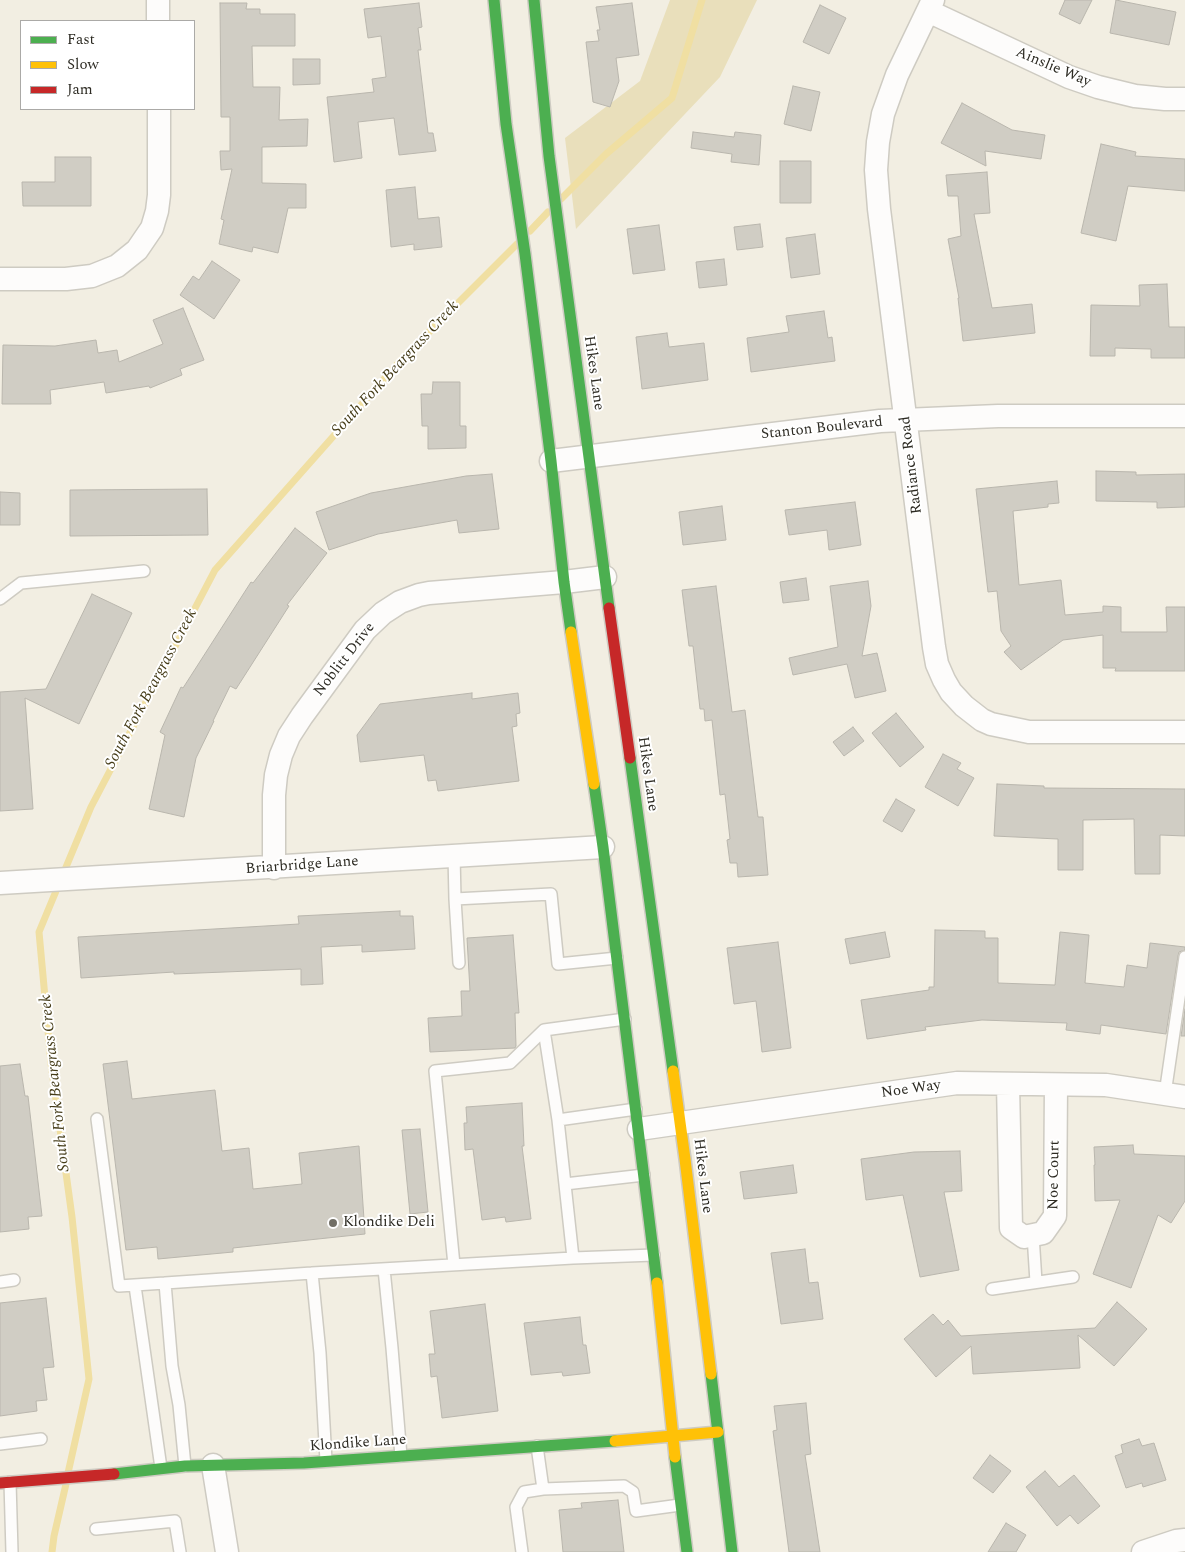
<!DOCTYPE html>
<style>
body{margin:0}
#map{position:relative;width:1185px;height:1552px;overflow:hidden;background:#f2eee2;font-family:Spectral,serif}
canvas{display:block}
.legend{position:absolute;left:20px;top:20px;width:175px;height:90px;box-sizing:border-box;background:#fff;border:1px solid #abaaa7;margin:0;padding:6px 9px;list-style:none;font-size:15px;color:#2d2b23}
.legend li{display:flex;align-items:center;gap:10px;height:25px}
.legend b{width:25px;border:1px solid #abaaa7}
</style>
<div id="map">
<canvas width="1185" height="1552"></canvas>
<ul class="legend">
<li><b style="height:6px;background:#4caf50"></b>Fast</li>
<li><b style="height:6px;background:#ffc107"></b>Slow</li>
<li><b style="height:6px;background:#c62828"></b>Jam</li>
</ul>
</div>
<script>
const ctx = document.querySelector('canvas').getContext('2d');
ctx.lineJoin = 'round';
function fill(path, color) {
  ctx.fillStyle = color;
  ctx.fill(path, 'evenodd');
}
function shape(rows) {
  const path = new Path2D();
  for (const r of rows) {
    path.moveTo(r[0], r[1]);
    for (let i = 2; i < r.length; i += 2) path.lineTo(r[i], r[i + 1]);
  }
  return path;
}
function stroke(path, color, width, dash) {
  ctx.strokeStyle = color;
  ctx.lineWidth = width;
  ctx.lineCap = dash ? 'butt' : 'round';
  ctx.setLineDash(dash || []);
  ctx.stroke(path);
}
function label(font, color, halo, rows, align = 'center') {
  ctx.font = font + ' Spectral,serif';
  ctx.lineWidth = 4;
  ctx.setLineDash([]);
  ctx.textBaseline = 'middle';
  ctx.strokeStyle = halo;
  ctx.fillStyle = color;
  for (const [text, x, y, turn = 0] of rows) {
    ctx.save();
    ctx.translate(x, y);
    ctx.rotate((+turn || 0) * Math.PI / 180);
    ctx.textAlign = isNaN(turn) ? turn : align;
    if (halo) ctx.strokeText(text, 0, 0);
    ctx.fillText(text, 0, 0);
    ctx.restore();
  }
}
fill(shape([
 [670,0,757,0,720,77,576,229,565,138,640,81]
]), '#e9dfbb');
stroke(shape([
 [561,199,606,154,672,98,702,0],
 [530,231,548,212],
 [68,1473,89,1379,72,1217,51,1063,39,932,91,807,215,570,400,361,517,244],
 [52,1552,54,1536,66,1484]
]), '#f0dfa2', 7);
const building = shape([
 [1065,0,1092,0,1080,24,1059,14,1065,0],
 [1116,0,1176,12,1169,45,1110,33,1116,0],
 [220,3,247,3,246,9,260,9,260,14,295,14,295,46,252,46,253,87,280,87,279,120,308,119,307,146,262,147,262,183,306,184,306,208,288,208,278,253,253,247,252,252,219,244,224,220,221,219,232,169,221,170,220,151,230,151,230,117,221,117,220,3],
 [419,3,422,27,418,28,421,50,418,50,428,133,433,133,436,151,399,155,394,118,358,122,362,158,334,162,327,97,374,92,372,79,386,77,381,36,368,38,364,9,419,3],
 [632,3,639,55,616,58,619,81,610,107,593,102,586,42,599,41,597,30,600,30,596,7,632,3],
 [820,5,846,18,829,54,803,42,820,5],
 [293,59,320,59,320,84,293,85,293,59],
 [793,86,820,92,811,131,784,124,793,86],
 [962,103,1012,130,1045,135,1041,159,985,151,986,166,941,143,962,103],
 [693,132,734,137,735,132,761,135,759,165,731,162,732,154,691,148,693,132],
 [1101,144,1136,152,1135,156,1185,159,1185,191,1128,186,1116,241,1081,233,1101,144],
 [55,157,91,157,91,206,23,206,22,182,55,182,55,157],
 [780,161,811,161,811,203,780,203,780,161],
 [987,172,990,213,974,214,992,308,1032,304,1035,333,963,341,958,298,959,298,948,239,961,236,958,196,948,196,946,175,987,172],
 [415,187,418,219,439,217,442,247,414,250,414,244,391,247,386,190,415,187],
 [760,224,763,247,737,250,734,227,760,224],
 [659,225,665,270,633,274,627,229,659,225],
 [815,234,820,274,791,278,786,238,815,234],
 [724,259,727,285,699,288,696,262,724,259],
 [212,261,240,280,214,319,180,295,193,276,199,280,212,261],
 [1167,284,1169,327,1185,327,1185,358,1151,358,1151,349,1115,348,1115,356,1090,356,1091,305,1140,306,1139,285,1167,284],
 [183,308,204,360,180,369,182,375,150,388,149,386,106,393,104,382,50,390,51,404,2,404,3,345,55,346,96,340,98,353,117,350,119,362,163,344,153,320,183,308],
 [824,311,828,338,832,337,835,361,751,372,747,338,789,332,786,316,824,311],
 [667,333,669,347,704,343,708,380,642,389,636,337,667,333],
 [433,382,460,382,460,426,466,426,466,448,428,449,428,426,422,426,421,394,432,394,433,382],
 [1096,471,1136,472,1136,475,1185,474,1185,507,1157,508,1157,502,1096,501,1096,471],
 [492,474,499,529,459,533,457,520,378,534,329,550,316,512,371,493,466,476,492,474],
 [1057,481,1059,503,1048,504,1048,507,1013,511,1019,585,1061,580,1065,615,1103,612,1103,606,1121,607,1121,632,1167,632,1166,607,1185,607,1185,671,1115,671,1116,668,1103,668,1103,635,1063,640,1021,670,1004,652,1011,646,1001,631,997,591,988,592,976,489,1057,481],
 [207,489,208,535,70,536,70,490,207,489],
 [0,492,20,493,20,525,0,525,0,492],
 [855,502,861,545,829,550,827,530,789,535,785,510,855,502],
 [722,506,726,540,683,545,679,512,722,506],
 [295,528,327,553,287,605,289,606,236,689,230,686,213,721,214,721,196,758,184,817,149,809,165,735,160,732,181,687,183,688,251,582,253,583,295,528],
 [806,578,809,600,783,603,780,582,806,578],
 [868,581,871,606,862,656,877,653,886,691,855,698,847,664,793,675,789,658,838,647,830,586,868,581],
 [716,586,732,712,745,710,758,817,763,817,768,875,738,877,737,863,730,863,727,840,730,839,725,794,720,795,712,720,705,721,704,709,700,709,693,646,689,646,682,590,716,586],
 [92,594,132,613,79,724,25,698,33,809,0,811,0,692,46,689,92,594],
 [472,693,472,699,518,693,520,713,516,714,517,726,512,727,519,781,438,791,436,780,428,781,424,755,360,762,357,735,380,704,472,693],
 [896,713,924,747,900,767,872,733,896,713],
 [853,727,864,741,844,756,833,742,853,727],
 [943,754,961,763,957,769,974,778,958,806,925,787,943,754],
 [997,784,1044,786,1044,788,1185,789,1185,836,1160,835,1160,874,1135,874,1134,819,1083,820,1083,870,1058,870,1058,839,994,836,997,784],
 [896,799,915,810,902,832,883,821,896,799],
 [400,911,400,916,413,916,415,949,362,952,362,945,321,947,323,984,301,985,301,969,174,974,174,972,81,978,78,937,299,924,298,916,400,911],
 [935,930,985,931,985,938,998,938,998,983,1055,985,1060,932,1089,935,1085,983,1124,987,1127,965,1147,968,1150,943,1185,947,1185,950,1179,952,1178,956,1166,1034,1101,1025,1100,1034,1066,1030,1067,1023,982,1020,925,1027,926,1030,867,1039,861,1000,929,990,929,987,934,987,935,930],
 [885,932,890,957,850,964,845,939,885,932],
 [513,935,519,1013,515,1013,516,1046,515,1048,430,1052,428,1018,462,1016,461,991,470,991,467,938,513,935],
 [778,942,791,1048,762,1052,756,1001,734,1004,727,948,778,942],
 [1185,1009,1185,1036,1181,1036,1185,1009],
 [127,1061,132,1099,215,1090,222,1151,249,1148,253,1189,302,1184,299,1153,359,1146,365,1234,233,1248,233,1252,158,1259,157,1247,126,1250,103,1064,127,1061],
 [20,1064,25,1096,28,1096,42,1216,28,1217,29,1229,0,1232,0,1066,20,1064],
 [522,1103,524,1146,522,1146,531,1219,506,1222,505,1217,482,1220,473,1149,465,1150,464,1123,467,1123,466,1107,522,1103],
 [420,1129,428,1212,410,1214,402,1130,420,1129],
 [1133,1145,1134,1154,1185,1156,1185,1201,1171,1223,1158,1215,1131,1288,1093,1274,1120,1200,1095,1201,1094,1165,1095,1165,1094,1147,1133,1145],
 [960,1151,962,1191,944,1192,959,1270,920,1277,903,1195,866,1200,861,1159,914,1152,960,1151],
 [793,1165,797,1193,744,1199,740,1172,793,1165],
 [805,1249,809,1283,818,1282,823,1319,781,1324,771,1253,805,1249],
 [46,1298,54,1367,43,1368,47,1400,36,1401,37,1411,0,1416,0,1303,46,1298],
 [1117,1302,1147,1329,1114,1366,1078,1335,1080,1368,973,1374,971,1346,936,1377,904,1339,933,1314,943,1325,948,1320,961,1336,1095,1328,1117,1302],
 [485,1304,498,1411,442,1418,437,1376,431,1377,429,1354,435,1354,430,1311,485,1304],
 [580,1317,583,1345,586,1345,590,1373,563,1376,562,1372,531,1375,524,1323,580,1317],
 [806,1403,811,1454,805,1455,820,1552,789,1552,773,1431,777,1430,774,1406,806,1403],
 [1139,1439,1142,1446,1154,1443,1166,1480,1143,1487,1142,1483,1126,1488,1115,1456,1123,1453,1121,1445,1139,1439],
 [990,1455,1011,1471,993,1493,973,1478,990,1455],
 [1045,1471,1059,1487,1074,1475,1100,1506,1078,1524,1070,1515,1057,1526,1026,1487,1045,1471],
 [618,1500,624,1552,563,1552,559,1510,582,1508,581,1503,618,1500],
 [1006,1523,1026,1535,1016,1552,988,1552,1006,1523]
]);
fill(building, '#d0cdc4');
stroke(building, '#b9b6ad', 1);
const lane = shape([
 [0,599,21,583,144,571],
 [454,855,455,899,551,894,558,964,617,958],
 [455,899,459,963],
 [544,1030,558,1120,573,1258],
 [1165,1094,1185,957],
 [97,1119,119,1286,165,1283],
 [558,1120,636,1109],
 [565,1184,644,1175],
 [1033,1235,1036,1282],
 [454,1265,435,1071,510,1063,544,1030,625,1019],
 [384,1269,392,1348,401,1456],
 [312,1273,320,1353,326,1461],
 [0,1282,14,1280],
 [135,1286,161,1468],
 [992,1289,1073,1277],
 [0,1444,41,1439],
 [537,1446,543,1489],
 [185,1466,179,1405,172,1366,165,1283,312,1273,573,1258,654,1255],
 [10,1482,12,1552],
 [96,1529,175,1521,180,1552],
 [522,1552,516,1507,524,1492,543,1489,624,1486,633,1492,636,1511,680,1505]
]);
const street = shape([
 [158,0,158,21],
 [933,0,897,75,883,114,878,142,876,170,879,209,934,647,937,664,944,680,951,692,964,706,982,720,991,724,1029,732,1185,732],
 [928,11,1069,77,1098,87,1135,96,1165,99,1185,99],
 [0,279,66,279,92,276,117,266,137,250,152,228,157,211,159,195,159,109],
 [551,461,880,421,998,416,1185,416],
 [274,868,274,795,276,775,281,755,289,736,302,716,365,630,383,613,400,602,419,595,429,593,564,582,605,577],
 [0,883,603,847],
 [1008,1084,1011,1228,1024,1237,1043,1233,1055,1216,1056,1085],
 [639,1129,957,1083,1106,1085,1185,1097],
 [213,1465,227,1552],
 [1143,1552,1176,1541,1185,1540]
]);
const fast = shape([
 [494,0,506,124,525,254,551,461,564,582,571,632],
 [534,0,549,156,609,608],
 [630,758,673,1071],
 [594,784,603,847,657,1283],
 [711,1374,732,1552],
 [675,1457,687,1552],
 [114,1474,185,1466,304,1463,615,1441]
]);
const slow = shape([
 [571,632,594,784],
 [673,1071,685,1159,711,1374],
 [657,1283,675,1457],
 [615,1441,718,1432]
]);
const jam = shape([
 [609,608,630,758],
 [0,1483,114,1474]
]);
stroke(lane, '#cecbc2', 14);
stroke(street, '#cecbc2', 25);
stroke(fast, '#cecbc2', 14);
stroke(slow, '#cecbc2', 14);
stroke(jam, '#cecbc2', 14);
stroke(lane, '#fdfcfb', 11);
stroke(street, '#fdfcfb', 22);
stroke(fast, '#4caf50', 11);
stroke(slow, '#ffc107', 11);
stroke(jam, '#c62828', 11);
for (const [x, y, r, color] of [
 [333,1223,5,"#726f66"]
]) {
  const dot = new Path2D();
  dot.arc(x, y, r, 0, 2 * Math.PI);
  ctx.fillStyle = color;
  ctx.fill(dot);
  stroke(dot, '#fff', 2);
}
label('15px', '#2d2b23', '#fff', [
 ["Ainslie Way",1053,68,23],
 ["Hikes Lane",593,373,82],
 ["Stanton Boulevard",822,429,-6],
 ["Radiance Road",912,465,-97],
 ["Noblitt Drive",345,660,-52],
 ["Hikes Lane",647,774,82],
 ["Briarbridge Lane",302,866,-4],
 ["Noe Way",911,1090,-8],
 ["Noe Court",1055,1175,-89],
 ["Hikes Lane",702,1176,83],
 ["Klondike Lane",358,1444,-4]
]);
label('15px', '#2d2b23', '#fff', [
 ["Klondike Deli",343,1223]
], 'left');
label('italic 16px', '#443b17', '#fff', [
 ["South Fork Beargrass Creek",396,369,-47],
 ["South Fork Beargrass Creek",152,689,-62],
 ["South Fork Beargrass Creek",56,1083,-96]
]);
</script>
